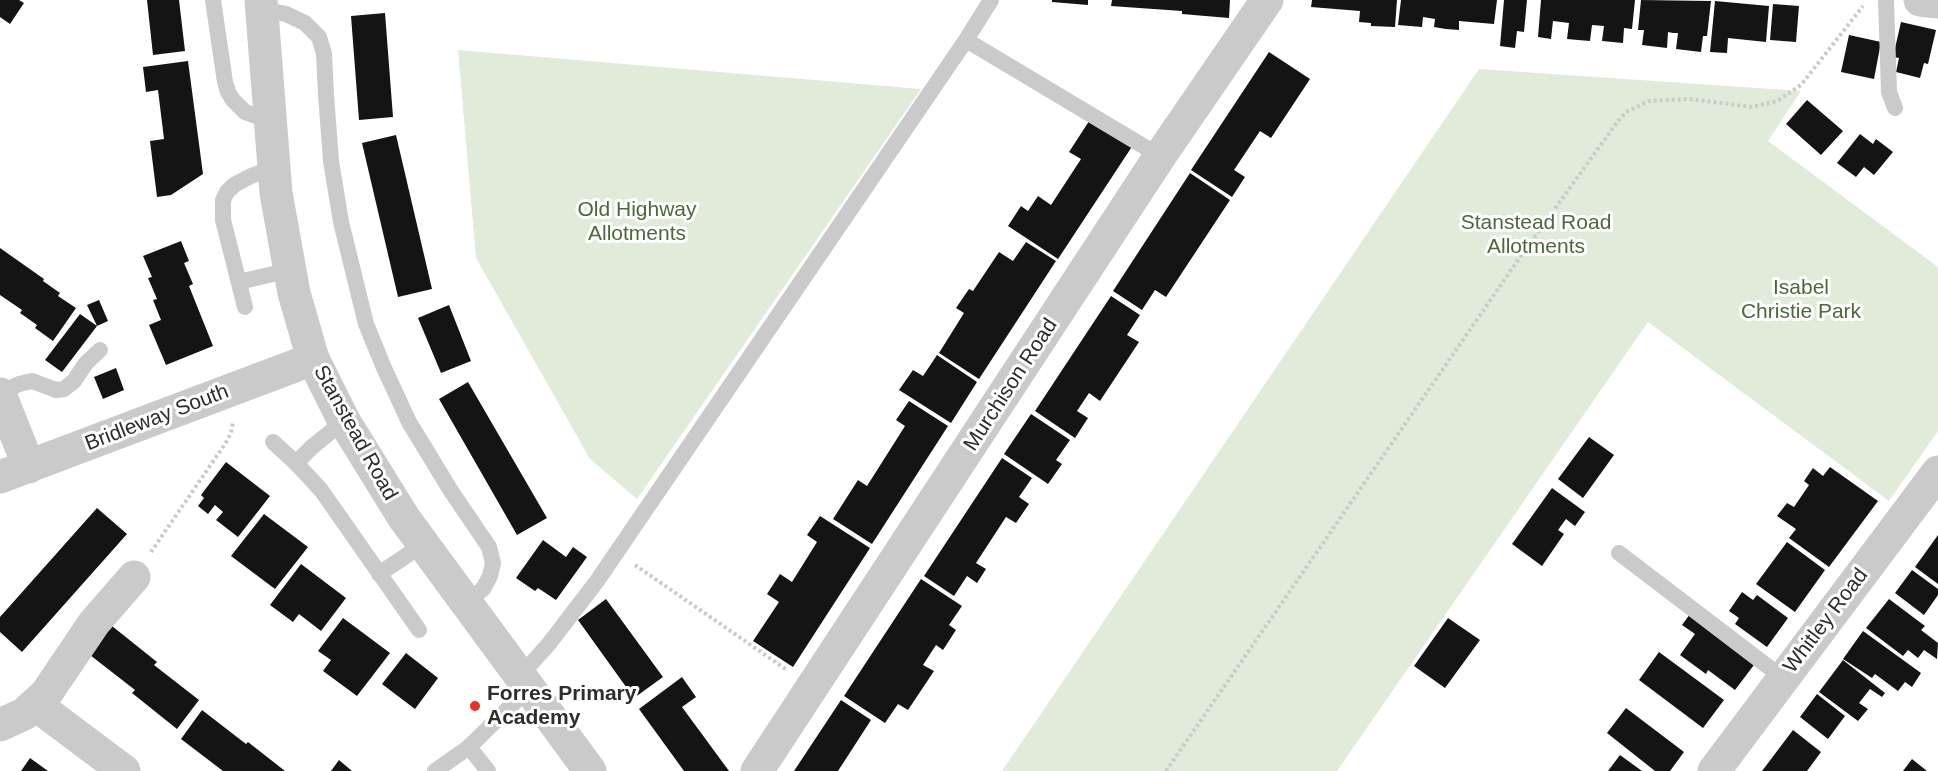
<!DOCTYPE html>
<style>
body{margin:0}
canvas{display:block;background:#fff}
</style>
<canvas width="1938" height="771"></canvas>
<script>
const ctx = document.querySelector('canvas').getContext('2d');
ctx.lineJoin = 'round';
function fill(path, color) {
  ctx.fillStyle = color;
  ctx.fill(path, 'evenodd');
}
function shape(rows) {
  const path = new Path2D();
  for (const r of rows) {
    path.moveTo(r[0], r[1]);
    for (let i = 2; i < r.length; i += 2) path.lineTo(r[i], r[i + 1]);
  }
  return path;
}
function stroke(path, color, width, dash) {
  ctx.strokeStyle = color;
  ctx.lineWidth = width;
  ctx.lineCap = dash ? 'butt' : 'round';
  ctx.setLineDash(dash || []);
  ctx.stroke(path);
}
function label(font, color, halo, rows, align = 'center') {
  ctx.font = font + ' Helvetica,sans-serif';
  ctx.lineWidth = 6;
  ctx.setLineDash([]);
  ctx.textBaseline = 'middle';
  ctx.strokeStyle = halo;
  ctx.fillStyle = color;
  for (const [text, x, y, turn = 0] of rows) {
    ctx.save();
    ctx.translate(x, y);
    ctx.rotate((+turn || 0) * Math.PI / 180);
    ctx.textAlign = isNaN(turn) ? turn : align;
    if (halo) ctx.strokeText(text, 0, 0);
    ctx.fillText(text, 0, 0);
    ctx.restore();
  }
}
fill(shape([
 [458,50,921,89,637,499,590,459,476,258],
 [1479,69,1801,91,1768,141,1938,267,1938,431,1889,501,1648,322,1337,771,1002,771]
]), '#e1ebd9');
fill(shape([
 [0,0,19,0,24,3,10,24,0,17],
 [147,0,179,0,185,51,153,55],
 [1052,0,1088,0,1088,5,1052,2],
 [1112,0,1230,0,1229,18,1182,14,1182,11,1111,6],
 [1312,0,1397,0,1395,27,1371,26,1371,23,1359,22,1360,11,1311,7],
 [1401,0,1497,0,1494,24,1459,21,1459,30,1446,29,1434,27,1435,19,1423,17,1422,27,1398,25],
 [1504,0,1527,0,1524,32,1517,31,1515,48,1500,46],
 [1541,0,1635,0,1632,29,1624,28,1623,43,1602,41,1604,26,1592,25,1590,41,1578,40,1567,39,1569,23,1553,21,1551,39,1538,37],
 [1641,0,1711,1,1707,36,1703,36,1701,52,1676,49,1678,33,1673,33,1668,32,1667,48,1642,45,1644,30,1638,30],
 [1715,1,1769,6,1766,42,1728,38,1727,53,1710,52],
 [1773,4,1799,6,1796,42,1770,40],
 [385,13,393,117,359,120,351,16],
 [1901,22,1936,30,1928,64,1924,63,1920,78,1896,72,1899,58,1893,57],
 [1849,35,1881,42,1874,79,1841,72],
 [1269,52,1310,79,1271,138,1260,131,1234,170,1245,177,1232,197,1191,170],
 [188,61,203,174,171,195,157,197,150,141,164,139,158,90,146,92,143,67],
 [1807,100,1843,131,1821,155,1786,124],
 [1095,112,1137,139,1058,259,1008,226,1021,206,1028,211,1038,196,1051,205,1081,159,1069,152],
 [1860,134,1873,144,1876,139,1893,152,1874,175,1864,167,1856,177,1837,163],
 [396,135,432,289,398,297,362,143],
 [1190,173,1230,200,1166,297,1155,290,1142,310,1113,291],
 [181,241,189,261,184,263,193,284,189,286,213,346,166,365,149,325,161,320,153,300,157,299,148,278,152,277,143,256],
 [1026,242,1056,261,979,379,939,353,964,313,956,308,969,289,973,291,999,252,1013,261],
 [0,248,44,279,43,281,60,293,58,296,76,308,53,341,35,328,37,325,20,313,22,310,0,295],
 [1111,296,1140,315,1127,335,1139,342,1100,401,1089,393,1077,411,1088,418,1075,438,1035,411],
 [99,300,108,321,97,326,62,372,45,360,80,314,97,326,87,305],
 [449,305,471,361,441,373,418,318],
 [937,355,977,382,951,423,899,390,913,370,923,376],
 [116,368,124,390,103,399,94,377],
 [468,382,547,518,517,535,439,399],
 [909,401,948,426,872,544,833,519,858,480,867,486,905,426,896,420],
 [1031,414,1070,440,1056,460,1062,464,1048,484,1004,454],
 [1589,437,1614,455,1583,498,1558,479],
 [1002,458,1032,478,1019,497,1029,504,1016,523,1006,517,976,563,986,569,977,583,967,576,954,596,924,576],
 [226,462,270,496,238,537,216,520,223,512,215,505,208,514,198,506,204,498,201,495],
 [1830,467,1878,501,1829,567,1789,538,1796,529,1777,516,1787,503,1794,507,1809,485,1804,481,1813,468,1823,476],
 [1552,488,1585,512,1575,526,1566,519,1558,530,1564,534,1542,566,1512,544],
 [97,508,127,534,22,652,0,632,0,617],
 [264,514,308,547,275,589,231,556],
 [820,516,870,548,793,667,753,641,779,602,767,594,780,574,792,582,817,542,807,535],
 [1938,535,1938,584,1915,567],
 [543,540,566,557,573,547,587,557,556,600,538,588,535,591,516,578],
 [1787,542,1825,570,1795,612,1756,584],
 [301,564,346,598,321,631,299,614,293,622,270,605],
 [1912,570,1938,589,1938,595,1924,615,1895,593],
 [921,579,962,606,949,625,956,630,943,650,936,645,923,665,934,671,908,710,898,704,885,723,844,696],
 [1742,592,1753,600,1757,595,1788,618,1767,647,1735,624,1739,618,1729,611],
 [606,599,663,677,634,698,578,620],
 [1889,599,1925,626,1921,630,1938,643,1937,659,1924,650,1918,658,1908,650,1903,656,1866,628],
 [1690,614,1760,657,1735,690,1708,670,1706,674,1680,655,1695,634,1682,625],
 [343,618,390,653,357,696,323,671,331,660,318,651],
 [1448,618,1480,640,1445,688,1414,666],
 [112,626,157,662,154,665,199,700,177,729,132,693,135,690,90,655],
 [1863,631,1921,673,1912,687,1905,682,1898,691,1875,674,1872,678,1843,659],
 [1659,652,1724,700,1703,728,1639,680],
 [406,653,438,678,415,709,382,684],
 [1843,660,1885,693,1882,697,1870,689,1859,703,1868,709,1858,721,1819,692],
 [682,677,696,697,682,707,729,771,684,771,639,709],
 [1817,694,1845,716,1828,739,1800,717],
 [841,700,871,720,838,771,794,771],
 [1626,708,1684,752,1670,771,1655,771,1607,733],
 [202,710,246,744,248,742,285,771,223,771,181,739],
 [1793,730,1821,752,1807,771,1762,771],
 [1620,755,1642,771,1608,771],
 [30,758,48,771,21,771],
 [1912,759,1927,771,1903,771],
 [339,760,352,771,331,771]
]), '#141414');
stroke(shape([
 [151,552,225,444,231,433,233,422],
 [635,565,787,670],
 [1166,771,1518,260,1618,121,1626,112,1649,101,1689,99,1752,107,1777,101,1801,85,1863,6]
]), '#cacaca', 4, [3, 3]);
stroke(shape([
 [213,0,225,82,228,92,233,100,245,112,270,121],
 [1886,0,1889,92,1895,108],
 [262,9,286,14,305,23,319,37,324,54,326,95,331,161,341,222,366,324,384,368,409,422,451,491,489,547,493,563,490,576,483,589,465,603],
 [966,40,1160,156],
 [239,282,290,270],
 [245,307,223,220,223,200,227,192,234,185,251,176,274,168],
 [0,393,19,384,32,381,56,390,64,389,74,381,86,363,100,350],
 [273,442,296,463,321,490,419,630],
 [296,463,312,447,344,421],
 [1619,553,1783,678],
 [379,574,422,545],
 [519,677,548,645,597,581,966,40,991,0],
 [469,747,488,771],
 [435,771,469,747,528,689]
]), '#cacaca', 16);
stroke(shape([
 [1920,0,1938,2],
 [0,394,29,467],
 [0,477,313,359],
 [36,705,124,771],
 [0,725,24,714,46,694,94,623,134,577],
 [757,771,1160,156,1267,0],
 [1714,771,1938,472]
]), '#cacaca', 33);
stroke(shape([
 [261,0,276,193,294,293,313,359,344,421,404,518,590,771]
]), '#cacaca', 33);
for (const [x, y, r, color] of [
 [475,706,6,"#ed3026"]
]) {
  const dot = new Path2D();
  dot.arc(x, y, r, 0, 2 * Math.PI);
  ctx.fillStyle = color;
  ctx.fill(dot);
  stroke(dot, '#fff', 2);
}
label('21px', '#4a6a39', '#fff', [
 ["Old Highway",637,210],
 ["Allotments",637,234],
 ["Stanstead Road",1536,223],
 ["Allotments",1536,247],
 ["Isabel",1801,288],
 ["Christie Park",1801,312]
]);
label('21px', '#2d2d2d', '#fff', [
 ["Murchison Road",1011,385,-57],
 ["Bridleway South",157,418,-21],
 ["Stanstead Road",355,433,61],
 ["Whitley Road",1826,621,-53]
]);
label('bold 21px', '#2d2d2d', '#fff', [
 ["Forres Primary",487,694],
 ["Academy",487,718]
], 'left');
</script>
